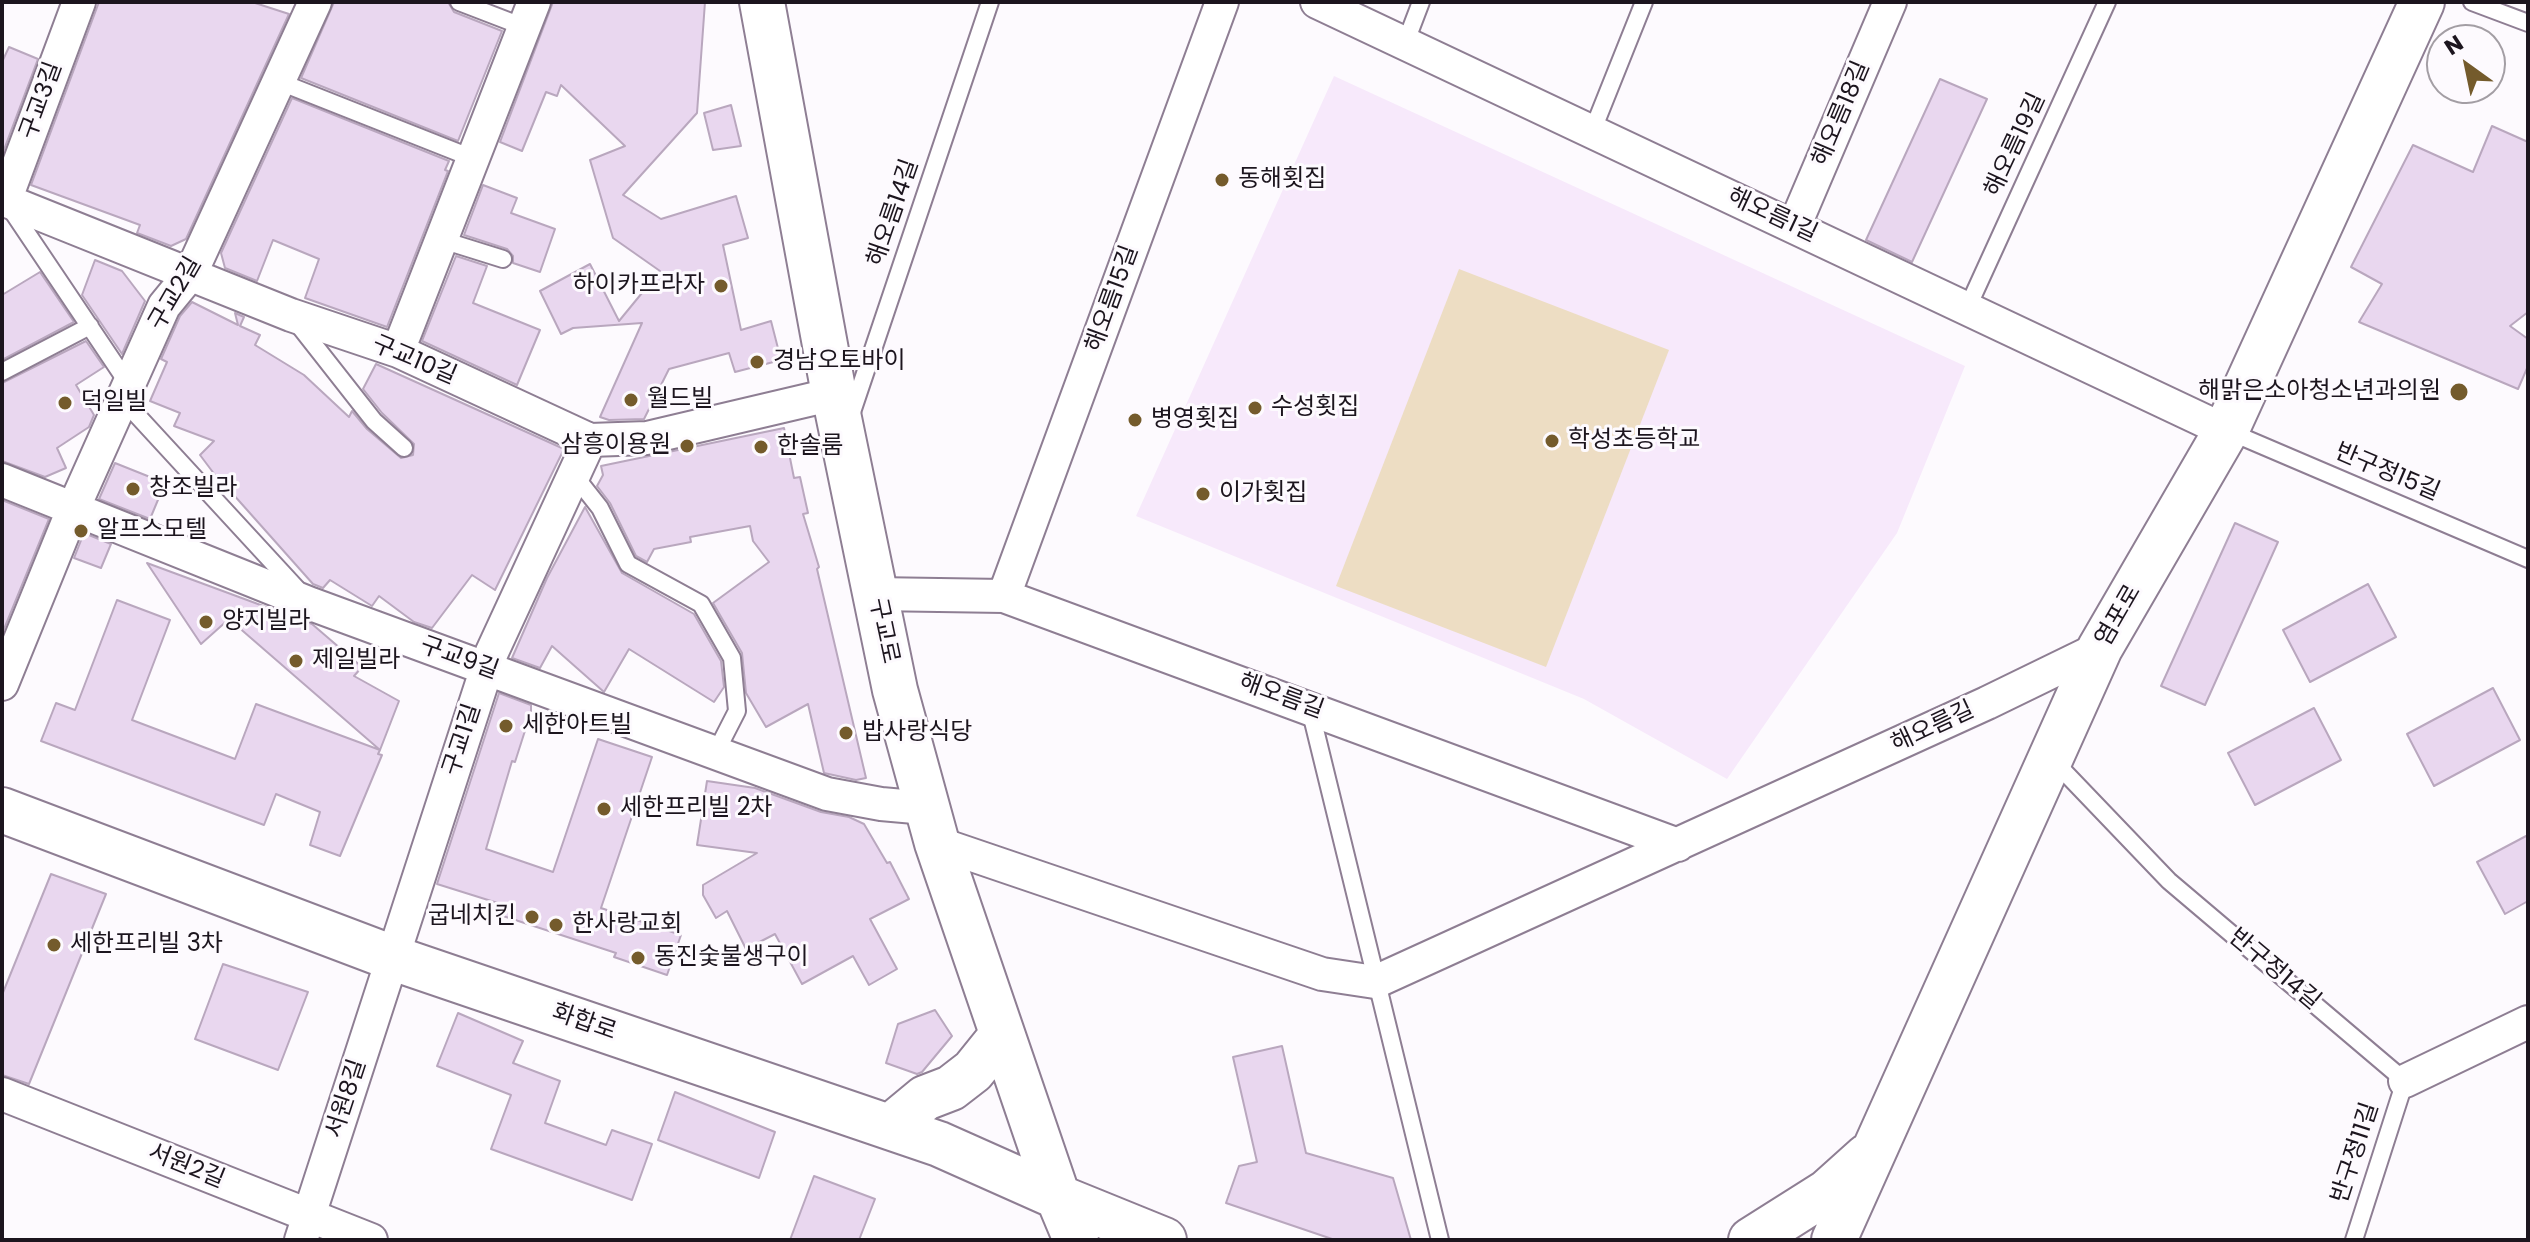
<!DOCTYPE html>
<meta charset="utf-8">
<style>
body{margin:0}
#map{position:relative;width:2530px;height:1242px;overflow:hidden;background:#fdfafe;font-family:Poppins,sans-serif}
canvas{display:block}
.frame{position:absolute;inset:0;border:4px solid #1c151e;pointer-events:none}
.north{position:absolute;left:2426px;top:24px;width:80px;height:80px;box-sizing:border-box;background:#fdfafe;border:2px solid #a39ea4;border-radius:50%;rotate:327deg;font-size:22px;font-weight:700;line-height:32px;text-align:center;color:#1c151e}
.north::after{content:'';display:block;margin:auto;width:28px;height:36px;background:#745b2c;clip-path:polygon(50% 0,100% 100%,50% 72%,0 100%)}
</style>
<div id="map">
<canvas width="2530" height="1242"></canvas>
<div class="frame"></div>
<div class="north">N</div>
</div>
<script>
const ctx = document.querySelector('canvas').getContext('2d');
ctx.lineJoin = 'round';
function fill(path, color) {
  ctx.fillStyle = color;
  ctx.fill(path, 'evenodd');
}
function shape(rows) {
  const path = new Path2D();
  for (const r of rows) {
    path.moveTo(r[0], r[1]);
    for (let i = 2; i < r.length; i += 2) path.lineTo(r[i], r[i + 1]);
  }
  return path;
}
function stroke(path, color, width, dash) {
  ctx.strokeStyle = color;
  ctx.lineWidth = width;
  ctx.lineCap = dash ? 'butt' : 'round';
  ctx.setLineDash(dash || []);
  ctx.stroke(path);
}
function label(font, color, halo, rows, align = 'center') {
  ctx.font = font + ' Poppins,"Noto Sans KR",sans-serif';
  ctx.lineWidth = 6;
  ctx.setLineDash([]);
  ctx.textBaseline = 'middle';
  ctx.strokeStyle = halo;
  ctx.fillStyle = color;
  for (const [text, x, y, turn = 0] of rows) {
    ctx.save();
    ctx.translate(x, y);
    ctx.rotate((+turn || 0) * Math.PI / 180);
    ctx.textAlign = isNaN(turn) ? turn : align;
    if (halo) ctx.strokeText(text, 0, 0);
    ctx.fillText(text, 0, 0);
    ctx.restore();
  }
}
fill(shape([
 [1334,76,1965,366,1897,533,1727,779,1584,699,1136,516]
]), '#f7e9fb');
fill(shape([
 [1459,269,1669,350,1546,667,1336,586]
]), '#edddc3');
const building = shape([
 [99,2,252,2,289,14,186,239,171,246,137,233,140,225,31,185,99,2],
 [334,2,448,2,454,12,502,31,458,141,301,78,334,2],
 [553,2,705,2,697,113,623,195,661,219,736,196,748,238,723,245,741,330,771,321,781,360,735,372,729,353,669,369,644,419,609,420,600,417,642,323,573,328,561,334,540,291,590,264,619,321,660,271,613,238,590,160,625,146,561,85,557,96,546,92,522,151,500,142,553,2],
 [9,47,38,59,2,155,2,62,9,47],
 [1940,79,1987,99,1912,262,1866,240,1940,79],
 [292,98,449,161,445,170,448,171,387,327,305,298,319,259,273,240,257,281,225,268,221,253,292,98],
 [731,105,741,146,713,150,704,113,731,105],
 [2492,126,2528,142,2528,312,2510,326,2528,339,2528,366,2518,389,2359,322,2382,284,2351,267,2413,145,2473,172,2492,126],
 [483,185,517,198,511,213,555,229,540,272,513,263,513,256,507,249,464,235,483,185],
 [456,256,487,266,473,303,540,330,517,385,422,341,456,256],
 [95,260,122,271,145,301,122,354,82,295,95,260],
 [40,272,74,322,2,360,2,295,40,272],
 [192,302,238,325,235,313,244,317,240,326,260,335,255,345,304,375,349,417,352,411,367,429,401,458,413,455,414,444,382,413,363,389,376,364,564,449,495,590,472,575,432,628,414,622,379,596,372,606,330,580,323,588,313,584,232,493,230,495,200,455,214,441,174,426,180,413,150,401,167,362,161,359,180,316,192,302],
 [86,341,104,367,76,385,94,415,89,427,57,448,66,468,45,477,2,461,2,383,86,341],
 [784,428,794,478,800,477,808,513,803,514,819,567,817,569,866,778,856,780,824,773,808,704,766,727,746,693,742,653,713,603,769,562,753,541,750,526,690,537,691,542,654,549,647,562,636,556,610,503,597,486,603,475,601,466,784,428],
 [115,463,165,483,150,519,99,499,115,463],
 [2,500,49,519,2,634,2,500],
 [585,507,622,573,694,614,721,661,724,687,714,702,629,649,604,692,552,646,540,668,512,658,547,578,585,507],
 [2235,523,2278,542,2205,705,2161,686,2235,523],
 [84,533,111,544,101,568,74,558,84,533],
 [147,563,312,624,362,667,354,676,399,701,380,750,229,619,201,644,147,563],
 [2368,584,2396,637,2310,682,2283,630,2368,584],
 [117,600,170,620,132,720,235,759,256,704,380,750,378,754,382,755,340,856,310,845,320,812,276,794,264,825,41,741,56,703,75,710,117,600],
 [2493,688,2520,740,2434,786,2407,734,2493,688],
 [499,693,531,705,531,712,515,762,512,761,486,849,553,872,598,739,652,757,601,908,681,935,667,975,614,957,616,953,500,915,504,905,437,884,499,693],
 [2314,708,2341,760,2255,805,2228,753,2314,708],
 [707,781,755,788,821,812,849,817,864,824,887,863,890,862,909,899,870,919,897,969,869,985,853,956,802,984,775,934,746,949,727,911,716,918,703,895,703,885,757,853,697,845,707,781],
 [2528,835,2528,901,2505,914,2477,862,2528,835],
 [51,874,106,894,29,1084,2,1075,2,995,51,874],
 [223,964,308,992,278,1070,195,1039,223,964],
 [935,1010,952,1036,922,1072,917,1074,886,1063,898,1024,935,1010],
 [458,1013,523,1041,513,1063,560,1081,545,1123,606,1145,612,1130,652,1144,632,1200,491,1149,511,1095,437,1066,458,1013],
 [1282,1046,1306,1153,1393,1178,1411,1240,1335,1240,1226,1203,1239,1166,1257,1162,1233,1057,1282,1046],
 [675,1092,775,1132,759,1178,658,1140,675,1092],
 [814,1176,875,1199,859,1240,790,1240,814,1176]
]);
fill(building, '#e9d7ef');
stroke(building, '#b9a7be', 2);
const service = shape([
 [459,2,524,27],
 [2472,2,2528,23],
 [1405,44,1421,2],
 [280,82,472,158],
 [1592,132,1644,2],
 [8,205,129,385],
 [439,239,503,259],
 [1967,309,2107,2],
 [297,323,374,421,404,448],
 [2,372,90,326],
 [123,400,299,591],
 [851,415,990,2],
 [2228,431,2528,559],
 [574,475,600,508,628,564,701,604,732,658,737,711,715,754],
 [1310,709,1440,1240],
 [2054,761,2169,881,2405,1081,2354,1240]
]);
const minor = shape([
 [1317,2,2226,431],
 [2,199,291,315,398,351,590,440,647,438,834,394],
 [5,201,79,2],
 [1794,227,1890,2],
 [398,351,534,2],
 [2,480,311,604,827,794,881,804,926,808],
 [874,594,1004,596,1678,845],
 [1004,596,1222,2],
 [2,684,74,507,164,306,191,273,315,2],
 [937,843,1322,974,1375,982,1987,703,2100,648],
 [2405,1081,2528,1022],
 [2,1094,371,1240],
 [301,1240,492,652,590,440]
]);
const secondary = shape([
 [762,2,834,394,895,690,937,843,1058,1197,1076,1240],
 [2,810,393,958,939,1144,1058,1197,1164,1240],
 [890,1127,925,1098,951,1088,973,1071,1002,1035],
 [1751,1240,1827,1192,1866,1157],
 [1834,1240,2100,648,2226,431,2422,2]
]);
stroke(service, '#8e7e93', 20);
stroke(minor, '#8e7e93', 36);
stroke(secondary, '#8e7e93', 48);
stroke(service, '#fff', 16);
stroke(minor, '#fff', 32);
stroke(secondary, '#fff', 44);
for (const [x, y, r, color] of [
 [1222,180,8,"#745b2c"],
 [721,286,8,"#745b2c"],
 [757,362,8,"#745b2c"],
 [2459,392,10,"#745b2c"],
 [631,400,8,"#745b2c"],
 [65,403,8,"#745b2c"],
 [1255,408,8,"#745b2c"],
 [1135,420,8,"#745b2c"],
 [1552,441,8,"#745b2c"],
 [687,446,8,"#745b2c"],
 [761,447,8,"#745b2c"],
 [133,489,8,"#745b2c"],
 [1203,494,8,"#745b2c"],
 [81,531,8,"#745b2c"],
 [206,622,8,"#745b2c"],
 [296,661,8,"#745b2c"],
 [506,726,8,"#745b2c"],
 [846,733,8,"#745b2c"],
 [604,809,8,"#745b2c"],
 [532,917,8,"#745b2c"],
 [556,925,8,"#745b2c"],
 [54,945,8,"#745b2c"],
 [638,958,8,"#745b2c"]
]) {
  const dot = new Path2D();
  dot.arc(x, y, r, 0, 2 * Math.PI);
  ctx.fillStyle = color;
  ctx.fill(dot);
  stroke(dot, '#fdfafe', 3);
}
label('24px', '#1c151e', '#fdfafe', [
 ["구교3길",42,101,-70],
 ["해오름18길",1842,114,-67],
 ["해오름19길",2016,145,-65],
 ["해오름14길",894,213,-71],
 ["해오름1길",1772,216,25],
 ["구교2길",176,294,-60],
 ["해오름15길",1113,299,-70],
 ["구교10길",414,361,23],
 ["반구정15길",2387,473,23],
 ["염포로",2119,616,-60],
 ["구교로",883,631,78],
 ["구교9길",459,659,20],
 ["해오름길",1281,697,20],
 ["해오름길",1933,728,-25],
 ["구교1길",463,740,-72],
 ["반구정14길",2274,970,40],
 ["화합로",584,1023,19],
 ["서원8길",347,1099,-72],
 ["반구정11길",2356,1153,-72],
 ["서원2길",186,1167,22]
]);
label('24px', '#1c151e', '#fdfafe', [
 ["동해횟집",1238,180],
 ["하이카프라자",705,286,"right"],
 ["경남오토바이",773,362],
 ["해맑은소아청소년과의원",2441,392,"right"],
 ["월드빌",647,400],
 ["덕일빌",81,403],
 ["수성횟집",1271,408],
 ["병영횟집",1151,420],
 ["학성초등학교",1568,441],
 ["삼흥이용원",671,446,"right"],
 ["한솔룸",777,447],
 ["창조빌라",149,489],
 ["이가횟집",1219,494],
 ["알프스모텔",97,531],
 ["양지빌라",222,622],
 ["제일빌라",312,661],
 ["세한아트빌",522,726],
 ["밥사랑식당",862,733],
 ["세한프리빌 2차",620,809],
 ["굽네치킨",516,917,"right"],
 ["한사랑교회",572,925],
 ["세한프리빌 3차",70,945],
 ["동진숯불생구이",654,958]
], 'left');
</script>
